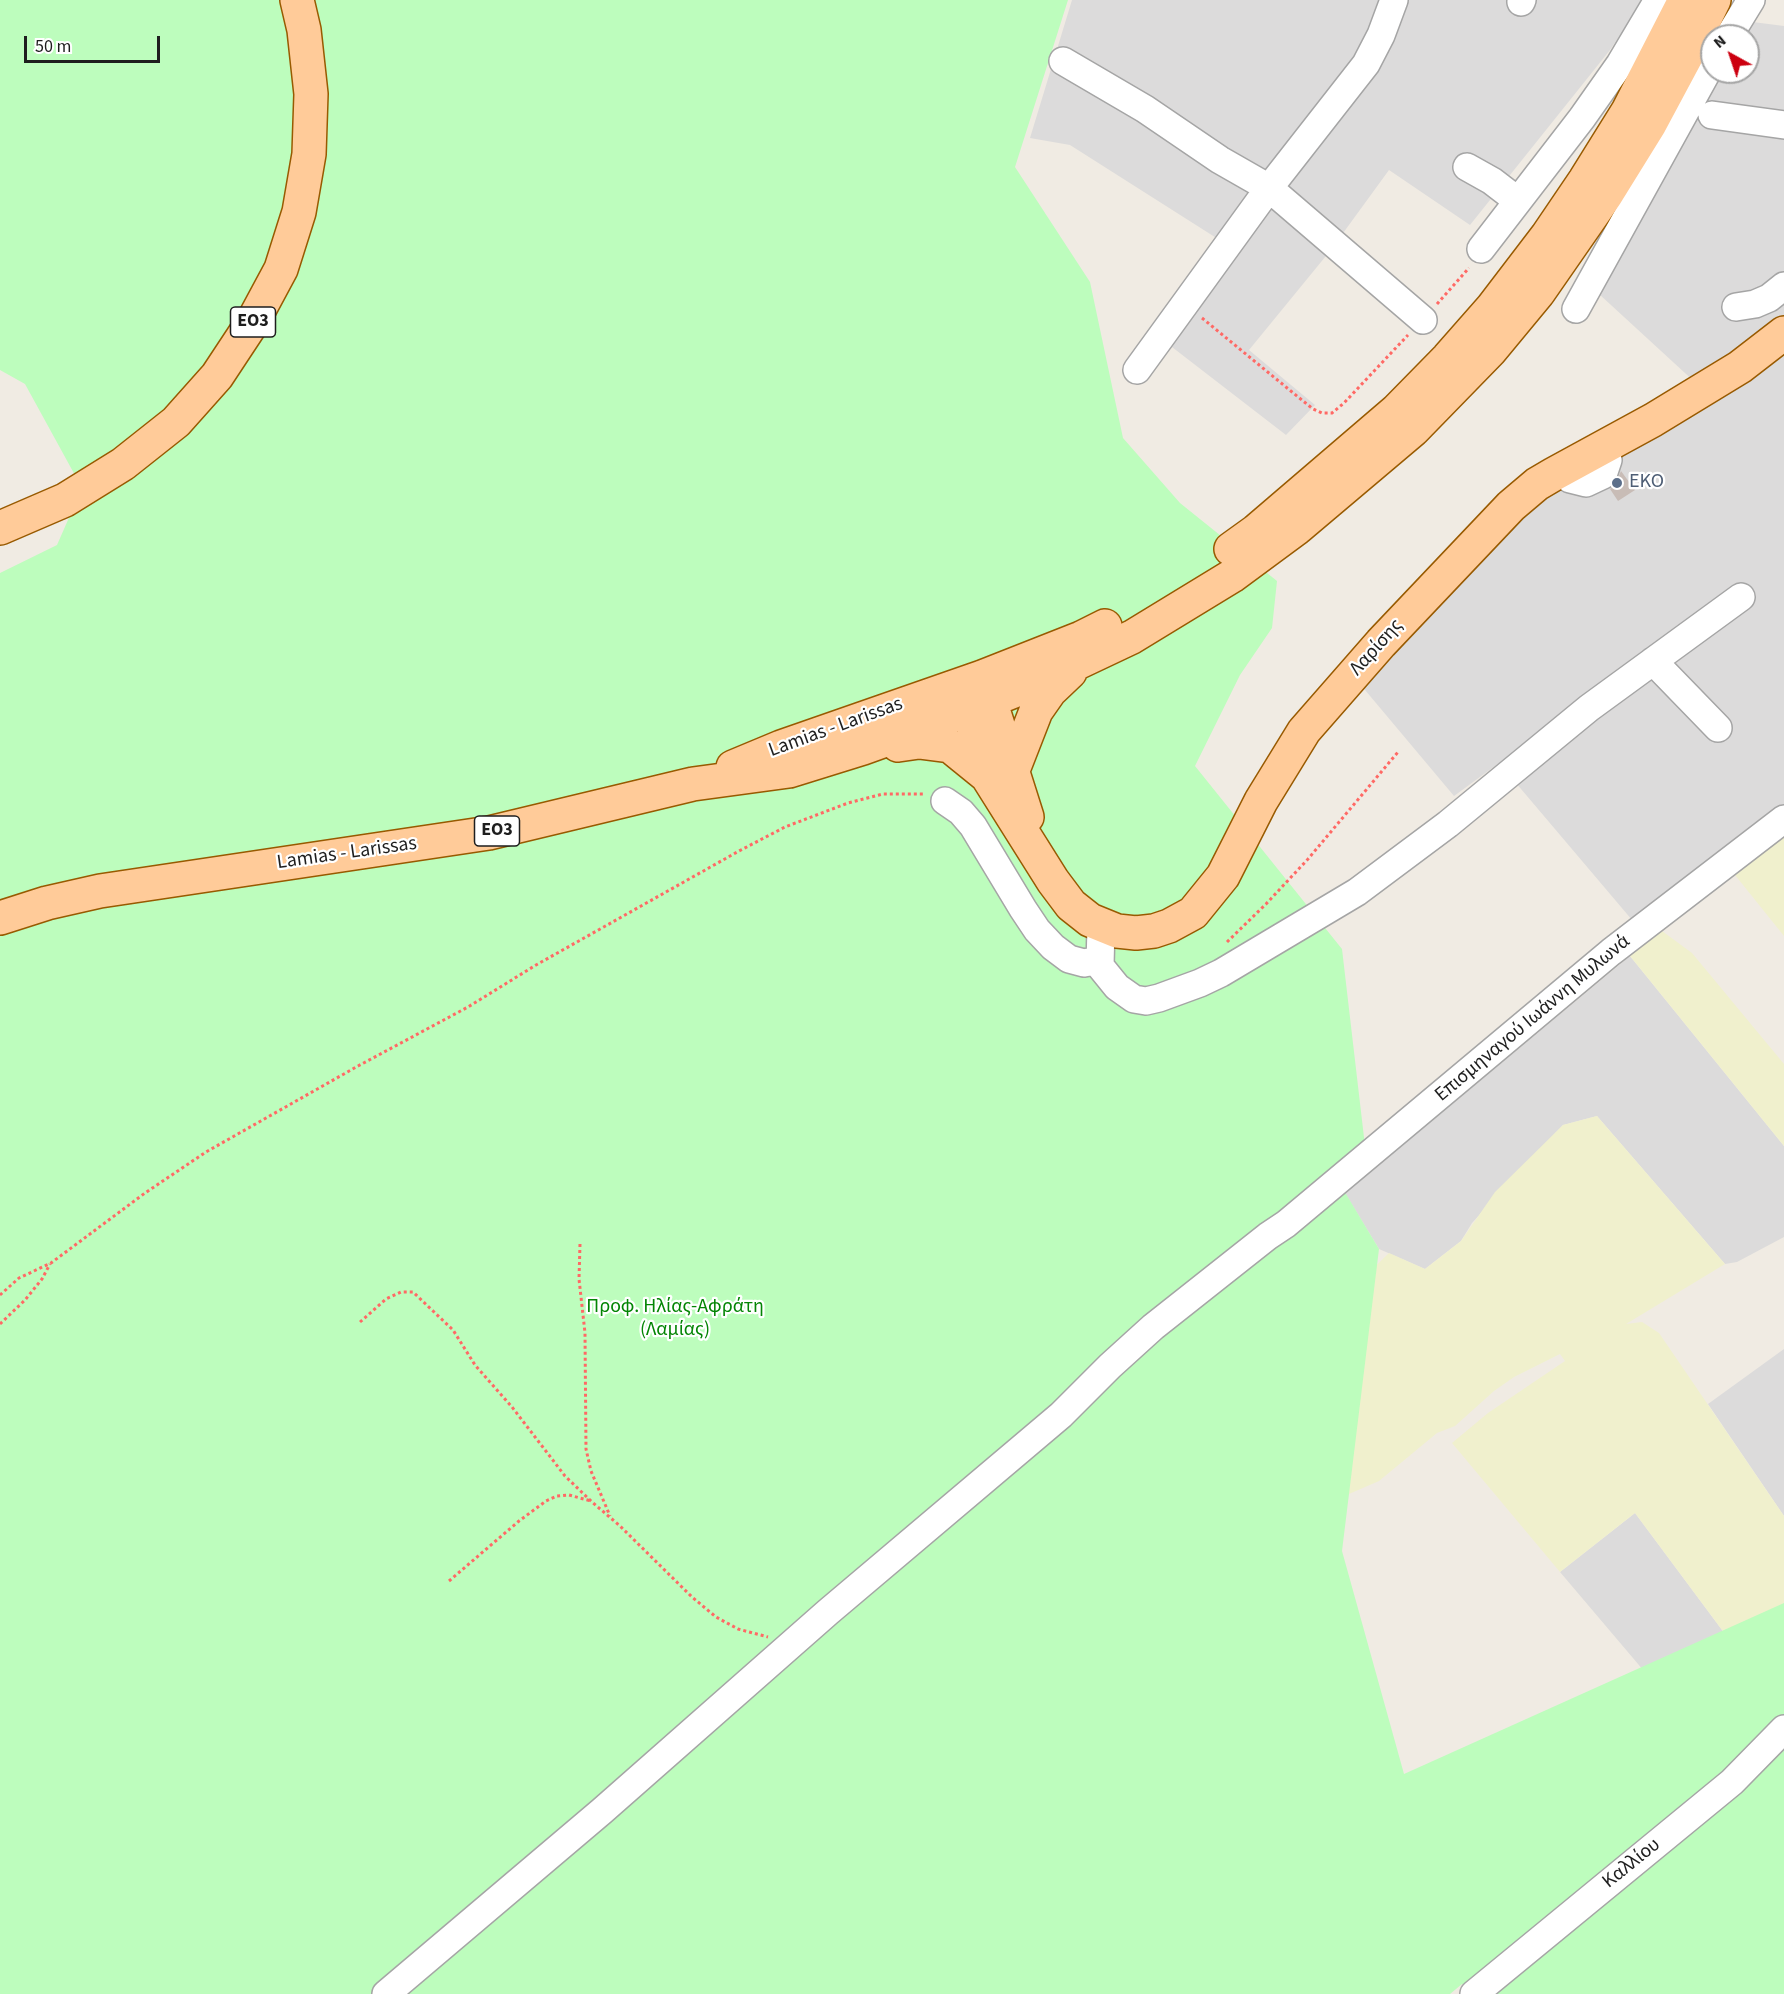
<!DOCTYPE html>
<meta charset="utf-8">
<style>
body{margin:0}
#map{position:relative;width:1784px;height:1994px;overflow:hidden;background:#f0ebe3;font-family:"Source Sans 3",sans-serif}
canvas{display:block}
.north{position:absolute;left:1700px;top:24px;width:60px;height:60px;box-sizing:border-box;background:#fff;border:2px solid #a5a5a5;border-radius:50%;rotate:320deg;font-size:16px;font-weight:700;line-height:24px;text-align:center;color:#1e1e1e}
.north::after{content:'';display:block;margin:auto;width:21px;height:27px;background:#cc0010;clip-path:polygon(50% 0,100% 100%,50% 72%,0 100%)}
.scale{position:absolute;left:24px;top:36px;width:136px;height:27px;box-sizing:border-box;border:3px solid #1e1e1e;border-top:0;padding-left:8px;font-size:18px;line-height:21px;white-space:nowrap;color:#1e1e1e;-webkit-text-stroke:4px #fff;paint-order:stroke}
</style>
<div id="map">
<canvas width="1784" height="1994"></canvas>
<div class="north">N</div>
<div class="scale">50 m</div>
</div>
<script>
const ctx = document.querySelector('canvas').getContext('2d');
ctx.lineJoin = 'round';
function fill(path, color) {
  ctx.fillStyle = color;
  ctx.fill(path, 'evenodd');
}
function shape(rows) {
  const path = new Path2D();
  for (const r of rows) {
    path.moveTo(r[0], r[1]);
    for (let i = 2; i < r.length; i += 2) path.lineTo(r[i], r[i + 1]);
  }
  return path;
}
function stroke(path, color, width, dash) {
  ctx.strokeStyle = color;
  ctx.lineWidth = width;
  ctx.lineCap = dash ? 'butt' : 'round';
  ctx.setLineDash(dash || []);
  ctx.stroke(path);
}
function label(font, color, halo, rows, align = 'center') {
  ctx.font = font + ' "Source Sans 3",sans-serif';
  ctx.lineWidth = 4.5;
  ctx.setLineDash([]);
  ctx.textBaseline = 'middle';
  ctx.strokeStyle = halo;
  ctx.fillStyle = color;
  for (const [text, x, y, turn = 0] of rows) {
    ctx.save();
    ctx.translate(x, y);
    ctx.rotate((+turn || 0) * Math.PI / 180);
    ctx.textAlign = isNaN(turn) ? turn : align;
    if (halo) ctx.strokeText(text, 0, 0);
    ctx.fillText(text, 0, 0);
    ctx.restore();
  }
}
fill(shape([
 [1072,0,1644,0,1610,50,1470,225,1389,170,1330,251,1249,350,1315,405,1286,435,1159,337,1229,246,1070,145,1030,138],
 [1745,21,1784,26,1784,810,1638,927,1499,763,1454,796,1360,684,1527,510,1710,396,1599,294,1712,72,1748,72,1748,36,1735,36],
 [1630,956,1784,1146,1784,1237,1737,1262,1725,1264,1597,1116,1563,1125,1472,1223,1461,1241,1425,1269,1379,1249,1345,1193],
 [1784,1349,1784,1516,1708,1404],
 [1635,1513,1780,1708,1722,1763,1560,1572]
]), '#dcdbdb');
fill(shape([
 [1784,836,1784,936,1735,875],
 [1662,931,1692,953,1784,1064,1784,1146,1630,956],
 [1597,1116,1725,1264,1626,1324,1642,1322,1659,1333,1784,1516,1784,1704,1780,1708,1635,1513,1560,1572,1452,1443,1488,1413,1565,1361,1560,1354,1514,1377,1494,1391,1455,1426,1437,1433,1379,1481,1342,1497,417,1994,1351,1290,1389,1253,1425,1269,1461,1241,1495,1192,1563,1125]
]), '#f0f0cd');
fill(shape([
 [0,0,1068,0,1015,167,1090,282,1123,438,1180,503,1277,581,1272,628,1240,675,1195,766,1342,949,1365,1146,1334,1174,1379,1249,1342,1551,1404,1774,1784,1603,1784,1994,1491,1994,1462,1984,1450,1994,0,1994,0,573,57,545,82,488,25,384,0,370]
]), '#bdfdbd');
fill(shape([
 [1621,471,1635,490,1618,501,1610,489,1615,485]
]), '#c8bcb6');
const minor = shape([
 [1521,2,1522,0],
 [1729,36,1751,0],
 [1063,61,1145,109,1220,160,1269,188,1423,320],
 [1712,115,1784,125],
 [1467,167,1492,181,1518,201],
 [1481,249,1582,118,1620,64,1658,0],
 [1736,307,1755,304,1769,298,1784,286],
 [1576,309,1712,63],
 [1137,370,1269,188,1366,64,1381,35,1394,0],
 [1570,479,1586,483,1603,475,1608,460],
 [1653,661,1718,728],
 [945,801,961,812,973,826,1023,909,1037,930,1053,947,1069,959,1084,963,1099,960],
 [1101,926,1100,966,1117,987,1134,999,1146,1001,1159,998,1200,983,1221,973,1357,892,1448,824,1589,708,1741,597],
 [386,1994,602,1811,828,1612,1061,1415,1110,1366,1153,1327,1268,1236,1286,1224,1611,952,1784,819],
 [1474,1994,1732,1782,1784,1729]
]);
const major = shape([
 [0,528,65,500,123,464,176,422,217,376,252,323,281,269,299,212,309,154,311,94,304,30,297,0],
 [1231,549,1256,531,1396,411,1448,358,1492,308,1547,236,1585,180,1628,111,1685,0],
 [984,681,1027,817],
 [963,688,987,776,1053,881,1071,905,1090,920,1117,931,1136,933,1154,931,1169,926,1193,913,1223,876,1261,801,1304,731,1381,643,1511,506,1537,484,1554,474,1653,420,1740,367,1784,333],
 [898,745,919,742,950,746,987,776],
 [733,767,781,747,982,677,1081,638,1105,626],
 [1013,770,1036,711,1050,691,1070,672],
 [0,918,47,903,100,891,489,833,693,784,789,771,863,748,949,717,1039,681,1132,637,1232,576,1297,528,1413,430,1490,351,1538,293,1606,195,1650,124,1688,53,1714,0]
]);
stroke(minor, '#a5a5a5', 30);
stroke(major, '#985a00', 36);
stroke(shape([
 [1437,304,1469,268],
 [1202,318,1292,392,1313,409,1322,413,1332,413,1344,403,1408,335],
 [1227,942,1266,904,1308,859,1398,752],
 [580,1244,579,1279,585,1333,586,1449,591,1471,610,1516],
 [0,1295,19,1278,51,1263,145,1193,206,1152,358,1066,468,1007,536,965,739,851,785,827,848,803,883,794,923,794],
 [360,1322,386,1299,401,1292,413,1292,453,1330,475,1365,512,1407,565,1476,592,1502,620,1526,692,1597,716,1617,738,1629,768,1637],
 [0,1324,25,1300,42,1279,50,1264],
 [449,1581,519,1521,546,1501,557,1496,569,1495,591,1501]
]), '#ff6965', 3, [3, 3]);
stroke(minor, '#fff', 27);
stroke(major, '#ffcb99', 33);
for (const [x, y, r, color] of [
 [1617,483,6,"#5c6f8a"]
]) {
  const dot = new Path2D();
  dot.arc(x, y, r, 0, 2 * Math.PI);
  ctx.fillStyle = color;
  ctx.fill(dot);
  stroke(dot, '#fff', 2);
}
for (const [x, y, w] of [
 [253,322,45],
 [497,831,45]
]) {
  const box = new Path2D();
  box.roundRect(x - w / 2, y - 15, w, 30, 4.5);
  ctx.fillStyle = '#fff';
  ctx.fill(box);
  stroke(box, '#1e1e1e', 1.5);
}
label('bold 18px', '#1e1e1e', null, [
 ["ΕΟ3",253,322],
 ["ΕΟ3",497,831]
]);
label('20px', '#4e5e75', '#fff', [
 ["EKO",1629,483]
], 'left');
label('20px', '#1e1e1e', '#fff', [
 ["Λαρίσης",1377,648,-48],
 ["Lamias - Larissas",836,728,-20],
 ["Lamias - Larissas",347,854,-8],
 ["Επισμηναγού Ιωάννη Μυλωνά",1533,1019,-40],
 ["Καλλίου",1632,1864,-39]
]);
label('20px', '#038504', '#fff', [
 ["Προφ. Ηλίας-Αφράτη",675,1308],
 ["(Λαμίας)",675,1331]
]);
</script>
